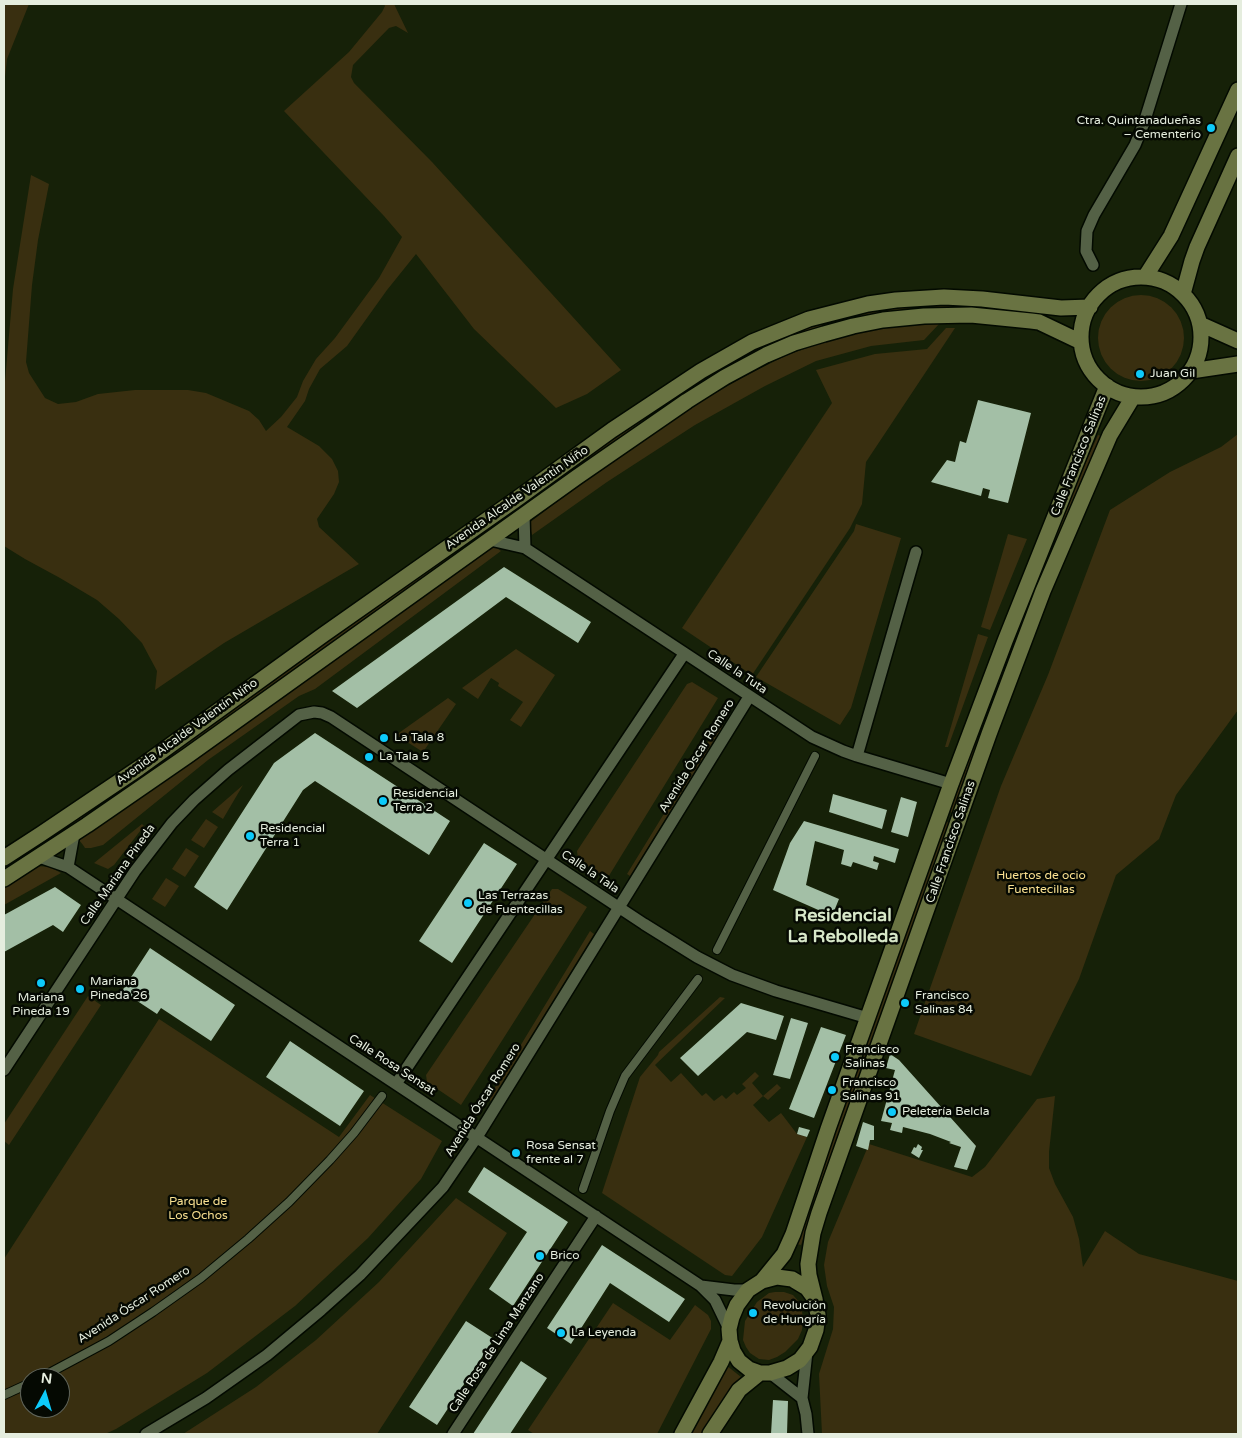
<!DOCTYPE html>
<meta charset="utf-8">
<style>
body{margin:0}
#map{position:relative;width:1242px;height:1438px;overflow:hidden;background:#162108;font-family:"Varela Round",sans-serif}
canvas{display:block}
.frame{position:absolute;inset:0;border:5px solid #e5edde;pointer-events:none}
.north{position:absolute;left:20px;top:1368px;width:50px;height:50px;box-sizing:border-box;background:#050902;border:1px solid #5f645a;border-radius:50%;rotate:6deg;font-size:14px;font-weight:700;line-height:20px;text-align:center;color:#e5edde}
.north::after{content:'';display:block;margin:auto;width:18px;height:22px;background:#0dcafa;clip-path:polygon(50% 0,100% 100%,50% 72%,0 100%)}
</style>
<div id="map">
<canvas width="1242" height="1438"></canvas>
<div class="frame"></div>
<div class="north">N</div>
</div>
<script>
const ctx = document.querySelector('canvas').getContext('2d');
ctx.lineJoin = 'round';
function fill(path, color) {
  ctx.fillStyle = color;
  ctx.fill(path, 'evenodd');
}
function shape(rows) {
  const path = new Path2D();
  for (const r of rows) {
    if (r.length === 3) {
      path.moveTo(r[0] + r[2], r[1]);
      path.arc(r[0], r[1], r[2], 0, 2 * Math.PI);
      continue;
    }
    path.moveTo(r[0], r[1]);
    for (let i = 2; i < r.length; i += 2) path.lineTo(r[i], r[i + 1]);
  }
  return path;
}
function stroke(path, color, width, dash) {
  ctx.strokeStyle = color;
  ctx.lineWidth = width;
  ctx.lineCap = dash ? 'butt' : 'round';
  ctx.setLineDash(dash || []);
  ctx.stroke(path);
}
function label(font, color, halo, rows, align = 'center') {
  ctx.font = font + ' "Varela Round",sans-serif';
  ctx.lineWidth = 5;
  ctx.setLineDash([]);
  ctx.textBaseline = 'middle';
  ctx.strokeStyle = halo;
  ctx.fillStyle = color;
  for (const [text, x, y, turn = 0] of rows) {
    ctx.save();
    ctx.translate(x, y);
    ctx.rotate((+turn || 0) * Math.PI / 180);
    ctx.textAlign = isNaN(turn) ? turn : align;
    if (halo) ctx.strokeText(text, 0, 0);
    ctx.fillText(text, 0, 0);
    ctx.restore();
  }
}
fill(shape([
 [4,4,29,4,7,59,4,86],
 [384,4,394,4,408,33,396,26,389,28,353,65,351,77,354,83,432,162,621,370,587,394,556,408,474,329,416,254,387,290,347,346,320,369,309,389,305,401,287,427,319,446,332,459,338,471,339,482,334,494,317,519,319,527,359,564,224,643,155,690,157,671,142,643,119,619,97,600,60,578,25,559,4,546,4,393,13,289,31,175,49,184,38,240,32,285,26,362,29,373,45,398,58,404,76,402,98,394,135,390,188,390,206,393,249,411,259,420,266,431,281,417,297,397,303,381,316,359,335,338,379,278,402,237,384,216,284,111,349,52,382,12,385,6],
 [1141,338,43],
 [960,304,1029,311,1029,315,984,309,960,308,922,308,882,313,781,342,256,698,128,789,4,870,4,866,111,796,599,449,730,362,783,336,838,319,883,310,922,305],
 [940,323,924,340,871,346,816,361,765,386,695,425,607,482,532,535,529,523,554,504,667,424,707,398,743,377,785,356,831,339,865,331,907,324],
 [946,328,955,328,866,462,862,504,850,528,752,675,682,628,832,403,816,370,875,354,927,349],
 [1238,434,1238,710,1176,795,1159,839,1116,875,1079,979,1031,1076,914,1034,1001,786,1048,675,1110,510,1170,472,1221,447],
 [1098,435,1101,436,1074,497,1045,569,953,813,950,812,1000,674,1068,502],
 [856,524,901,538,851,708,840,725,756,677,854,531],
 [1008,534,1027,539,990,630,981,627],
 [493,545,501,551,315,689,299,696,208,760,103,845,91,848,85,848,83,845,79,840],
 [978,634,988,637,948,747,945,747],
 [516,649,555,675,521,727,510,720,523,702,498,686,499,683,491,678,478,699,462,688],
 [692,682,718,698,607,879,578,859,577,851,687,684],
 [448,698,456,704,423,752,396,735],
 [719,724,723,726,630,876,627,874],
 [243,785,223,819,212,812],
 [206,819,218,827,204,848,191,840],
 [946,822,950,823,831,1154,801,1245,797,1244,837,1126],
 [142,824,144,826,114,865,108,869,94,863],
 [186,848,199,856,185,877,172,869],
 [37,866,50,867,61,873,4,905,4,886],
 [166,878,179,886,165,907,152,899],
 [552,889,558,889,587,907,461,1105,427,1082,426,1075],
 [590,931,594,934,491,1101,488,1099],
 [88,996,101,1005,9,1145,4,1141,4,1124],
 [720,997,725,998,655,1065,671,1082,681,1073,702,1096,706,1093,714,1101,722,1095,726,1099,734,1092,737,1095,746,1088,742,1084,755,1072,759,1076,752,1083,763,1096,777,1084,781,1088,768,1100,763,1096,753,1105,769,1122,781,1113,797,1134,807,1137,762,1237,732,1276,725,1275,602,1193,640,1077,658,1055,659,1052],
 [159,1019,339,1137,370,1095,442,1141,421,1179,368,1238,295,1306,207,1373,116,1429,105,1434,4,1434,4,1259],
 [30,1378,60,1378,60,1408,30,1408],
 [1055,1096,1049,1152,1049,1168,1055,1184,1073,1217,1079,1239,1083,1267,1105,1231,1139,1254,1238,1281,1238,1434,822,1434,819,1374,833,1329,834,1307,827,1286,824,1265,828,1242,869,1144,972,1177,985,1167,1037,1099],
 [456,1198,507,1233,377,1434,183,1434,256,1387,316,1340,379,1282],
 [775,1292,784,1292,793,1295,800,1303,802,1311,803,1320,802,1330,798,1339,785,1352,777,1357,769,1360,759,1359,750,1353,746,1347,743,1340,745,1321,757,1302,769,1293],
 [613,1303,670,1340,695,1305,708,1315,711,1321,711,1329,657,1434,534,1434,528,1430],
 [726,1365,741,1377,721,1404,704,1434,691,1434]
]), '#392f10');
fill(shape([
 [978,400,1031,413,1008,503,988,498,990,490,983,488,981,496,931,482,947,460,955,462,960,441,966,443],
 [504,567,591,622,578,643,506,597,357,708,332,691],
 [315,733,450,821,429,855,315,781,303,790,227,910,194,887,274,763],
 [833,794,887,810,882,829,829,812],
 [901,797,917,802,908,837,891,832],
 [804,821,899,849,895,863,874,856,873,861,879,863,877,870,853,862,851,867,841,864,844,850,815,841,806,885,839,899,832,916,773,890,790,843],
 [484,843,517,864,452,963,419,941],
 [55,887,81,905,63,932,53,925,4,952,4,915],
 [150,948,235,1005,211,1041,161,1008,157,1014,122,991],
 [741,1003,784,1016,776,1040,747,1032,698,1076,680,1058],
 [791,1018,808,1023,790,1079,773,1075],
 [821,1027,846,1035,814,1118,789,1109],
 [290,1041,364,1091,340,1126,266,1077],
 [890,1054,899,1060,976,1146,967,1170,954,1167,961,1147,949,1143,951,1142,930,1134,903,1127,902,1133,890,1130,892,1123,881,1121,895,1070,886,1068],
 [863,1122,874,1126,874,1140,870,1140,868,1150,856,1146],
 [799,1127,810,1130,807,1137,797,1134],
 [918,1144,922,1147,921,1150,923,1150,919,1158,911,1153,914,1147,916,1148],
 [484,1167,568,1222,513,1306,489,1289,527,1232,468,1192],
 [602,1245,685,1299,669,1322,610,1283,571,1344,547,1328],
 [466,1321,494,1339,437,1425,409,1407],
 [521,1361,547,1378,510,1434,473,1434],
 [773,1400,788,1401,787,1434,771,1434]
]), '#a3bfa6');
const pedestrian = shape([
 [717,950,815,756],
 [583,1189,610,1111,625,1076,698,979],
 [40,1378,109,1341,153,1312,201,1278,248,1239,289,1202,330,1160,354,1133,382,1096],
 [4,1395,30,1383]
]);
const minor = shape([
 [1093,265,1086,251,1087,231,1094,215,1135,145,1144,123,1181,4],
 [524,515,525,548],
 [490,540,525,548,812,737,843,751,857,756,951,784],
 [857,756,916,552],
 [39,857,68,867,701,1286,715,1300,729,1329],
 [68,867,74,834],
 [4,1070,135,871,172,823,194,800,228,770,299,715,314,712,322,713,331,717,644,924,697,957,732,975,776,991,868,1018],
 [396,1084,684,654],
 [701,1286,734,1290,748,1290],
 [807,1352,802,1398,806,1414,808,1434],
 [770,1373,802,1398],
 [146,1434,206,1398,267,1355,321,1310,360,1275,443,1187,477,1137,749,697],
 [453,1434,596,1216]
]);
const secondary = shape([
 [1145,277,1171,236,1238,90],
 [1141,337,60],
 [1183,294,1192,261,1197,247,1238,156],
 [1200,324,1238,341],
 [1191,371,1238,364],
 [4,858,41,834,139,768,323,635,518,498,612,430,701,371,752,342,809,319,868,304,896,300,944,297,982,299,1061,308,1090,307],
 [4,879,87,825,187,756,577,477,687,401,725,377,766,355,794,343,824,334,853,326,883,320,924,316,971,315,1031,321,1039,322,1081,342],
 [762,1281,784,1254,793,1234,828,1129,951,784,1005,641,1107,386],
 [815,1299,807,1288,792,1279,777,1277,762,1281,748,1290,737,1305,732,1317,729,1329,730,1341,733,1351,739,1361,749,1369,760,1373,770,1373,787,1368,800,1360,810,1347,816,1330,818,1315,815,1299,809,1275,808,1264,813,1233,819,1213,989,734,1043,591,1110,435,1133,397],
 [682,1434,721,1362,730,1341],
 [710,1434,739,1390,760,1373]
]);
stroke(pedestrian, '#030a00', 10);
stroke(minor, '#030a00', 14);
stroke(secondary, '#030a00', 18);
stroke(pedestrian, '#546146', 8);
stroke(minor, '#546146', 11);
stroke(secondary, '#697342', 15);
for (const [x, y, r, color] of [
 [1211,128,5,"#0dcafa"],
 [1140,374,5,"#0dcafa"],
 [384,738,5,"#0dcafa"],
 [369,757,5,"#0dcafa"],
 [383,801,5,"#0dcafa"],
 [250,836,5,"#0dcafa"],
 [468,903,5,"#0dcafa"],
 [41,983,5,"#0dcafa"],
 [80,989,5,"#0dcafa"],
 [905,1003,5,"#0dcafa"],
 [835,1057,5,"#0dcafa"],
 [832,1090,5,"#0dcafa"],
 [892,1112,5,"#0dcafa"],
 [516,1153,5,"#0dcafa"],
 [540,1256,5,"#0dcafa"],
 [753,1313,5,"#0dcafa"],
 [561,1333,5,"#0dcafa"]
]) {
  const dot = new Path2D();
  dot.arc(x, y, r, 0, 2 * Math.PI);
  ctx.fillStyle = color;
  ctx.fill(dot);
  stroke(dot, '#050902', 2);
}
label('12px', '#e5edde', '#050902', [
 ["Ctra. Quintanadueñas",1201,121,"right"],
 ["– Cementerio",1201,135,"right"],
 ["Juan Gil",1150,374],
 ["La Tala 8",394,738],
 ["La Tala 5",379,757],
 ["Residencial",393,794],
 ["Terra 2",393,808],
 ["Residencial",260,829],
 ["Terra 1",260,843],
 ["Las Terrazas",478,896],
 ["de Fuentecillas",478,910],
 ["Mariana",90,982],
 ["Pineda 26",90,996],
 ["Francisco",915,996],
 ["Salinas 84",915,1010],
 ["Mariana",41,998,"center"],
 ["Pineda 19",41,1012,"center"],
 ["Francisco",845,1050],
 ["Salinas",845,1064],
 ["Francisco",842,1083],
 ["Salinas 91",842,1097],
 ["Peletería Belcla",902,1112],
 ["Rosa Sensat",526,1146],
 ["frente al 7",526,1160],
 ["Brico",550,1256],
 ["Revolución",763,1306],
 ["de Hungría",763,1320],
 ["La Leyenda",571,1333]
], 'left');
label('12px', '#e5edde', '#050902', [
 ["Calle Francisco Salinas",1079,456,-68],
 ["Avenida Alcalde Valentín Niño",517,498,-35],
 ["Calle la Tuta",737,672,34],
 ["Avenida Alcalde Valentín Niño",187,732,-36],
 ["Avenida Óscar Romero",697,756,-58],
 ["Calle Francisco Salinas",951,842,-71],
 ["Calle la Tala",590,872,34],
 ["Calle Mariana Pineda",118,875,-55],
 ["Calle Rosa Sensat",392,1065,33],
 ["Avenida Óscar Romero",483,1100,-58],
 ["Avenida Óscar Romero",134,1305,-33],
 ["Calle Rosa de Lima Manzano",497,1343,-57]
]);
label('12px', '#f9e090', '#050902', [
 ["Huertos de ocio",1041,876],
 ["Fuentecillas",1041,890],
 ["Parque de",198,1202],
 ["Los Ochos",198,1216]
]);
label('bold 18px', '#d8e8c9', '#050902', [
 ["Residencial",843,916],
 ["La Rebolleda",843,937]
]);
</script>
